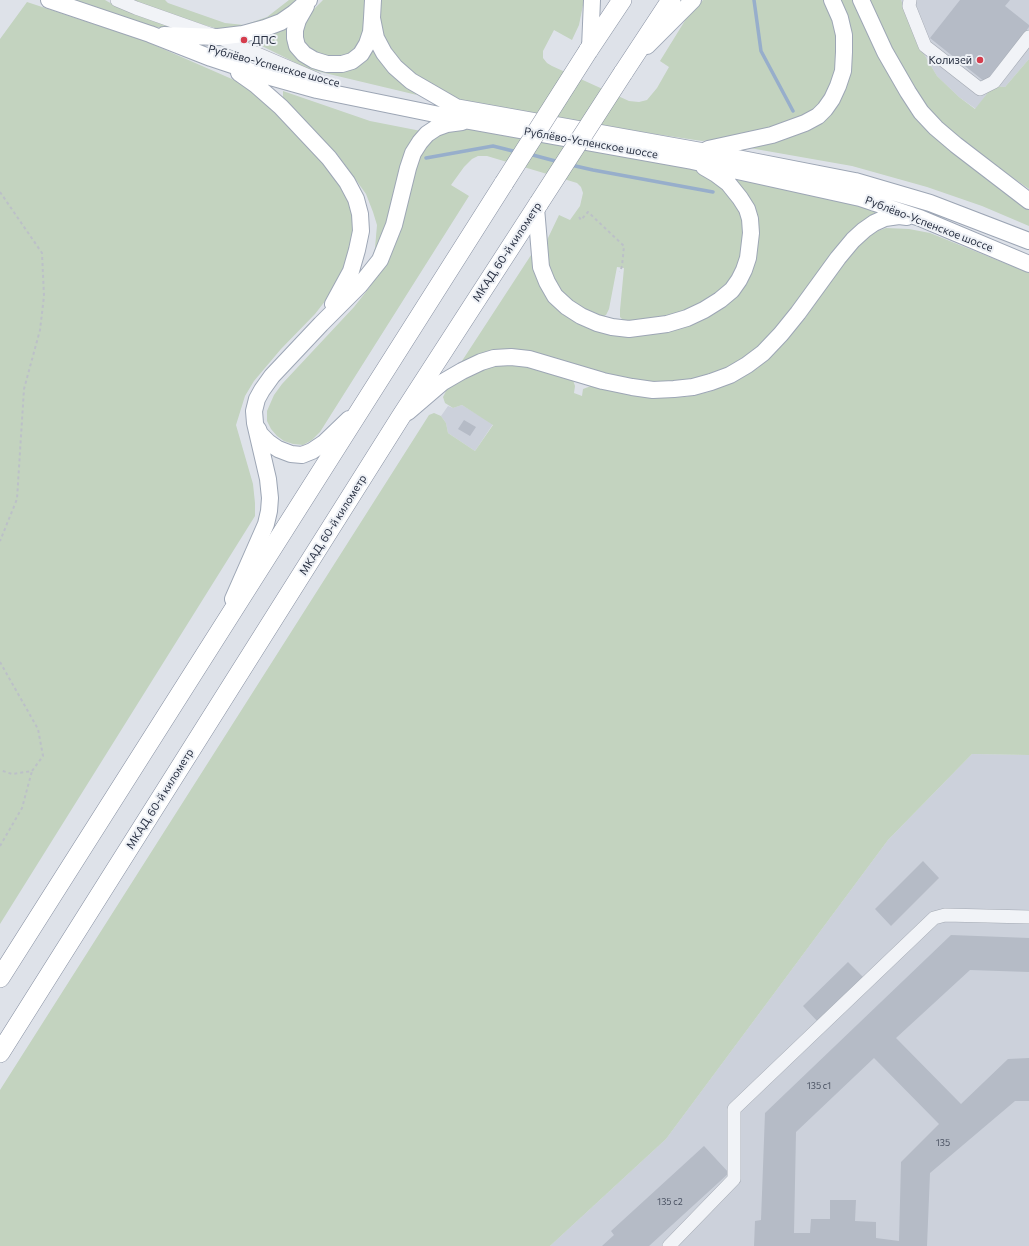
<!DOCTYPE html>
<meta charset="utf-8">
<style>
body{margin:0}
canvas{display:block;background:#dee2e9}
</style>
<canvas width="1029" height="1246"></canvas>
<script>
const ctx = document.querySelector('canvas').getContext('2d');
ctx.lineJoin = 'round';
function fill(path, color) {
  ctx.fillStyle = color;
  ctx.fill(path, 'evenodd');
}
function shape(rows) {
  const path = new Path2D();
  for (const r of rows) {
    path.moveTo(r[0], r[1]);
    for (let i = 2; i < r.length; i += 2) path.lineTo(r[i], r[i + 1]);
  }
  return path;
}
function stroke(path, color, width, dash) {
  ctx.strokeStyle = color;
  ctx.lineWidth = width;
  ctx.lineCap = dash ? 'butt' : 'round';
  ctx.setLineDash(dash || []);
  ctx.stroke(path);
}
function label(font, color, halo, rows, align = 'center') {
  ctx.font = font + ' Commissioner,sans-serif';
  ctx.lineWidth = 4;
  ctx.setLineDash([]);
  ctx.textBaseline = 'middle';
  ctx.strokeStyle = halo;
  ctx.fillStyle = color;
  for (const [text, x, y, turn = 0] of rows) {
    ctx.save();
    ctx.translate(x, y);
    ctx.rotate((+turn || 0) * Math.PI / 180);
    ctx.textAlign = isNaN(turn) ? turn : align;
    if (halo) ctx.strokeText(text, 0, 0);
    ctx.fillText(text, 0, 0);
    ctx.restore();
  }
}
fill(shape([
 [901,0,1029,0,1029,59,1005,87,993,86,976,109,959,97,937,76,918,44],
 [462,405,493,424,475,451,448,433,446,423,441,416,448,406,453,408],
 [972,754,1029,755,1029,1246,550,1246,666,1139,888,840]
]), '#ccd1db');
fill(shape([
 [75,0,105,0,112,4,181,28,183,31,144,25],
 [128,0,165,0,168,3,225,23,244,25,267,17,289,0,303,0,272,22,222,30,187,20],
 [323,0,366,0,364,34,355,52,328,60,305,47,301,33,309,14],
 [379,0,584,0,579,25,572,40,554,30,543,51,543,58,547,63,552,66,629,101,639,102,647,100,657,88,669,67,660,61,686,19,703,0,825,0,838,33,836,68,832,83,826,94,819,104,811,112,769,128,727,138,702,141,487,109,459,103,415,76,389,50,379,20],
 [840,0,855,0,902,96,1029,208,1029,226,982,206,927,187,852,166,744,147,838,101],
 [868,0,901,0,918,44,937,76,959,97,975,109,993,86,1005,87,1029,59,1029,189,961,141,942,124,928,108,914,88,891,49],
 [27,2,145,41,241,83,266,102,337,175,355,215,350,263,333,291,315,314,281,349,254,381,245,396,236,425,253,484,255,503,255,516,0,924,0,39],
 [292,23,290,47,294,55,301,62,310,67,332,73,344,72,356,68,366,61,374,49,406,87,417,95,308,69,248,39],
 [283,91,370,121,421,131,390,222,370,264,375,248,377,225,373,212,366,194,338,155,283,101],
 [467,129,494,131,691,166,725,189,742,214,745,227,742,258,731,283,699,305,665,318,626,323,620,317,620,310,624,268,617,267,609,309,606,315,600,318,583,311,561,292,548,267,546,250,548,238,559,215,570,220,580,206,583,193,581,187,577,183,487,156,478,156,472,159,464,167,451,185,469,196,320,432,312,440,303,445,293,444,284,441,277,436,271,429,267,421,267,411,274,395,282,384,354,307,369,288,381,270,418,155,431,138,450,131],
 [732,178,868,208,876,212,859,226,794,309,759,348,742,361,709,377,673,384,630,381,529,353,460,364,533,252,579,322,692,323,754,257],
 [886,228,909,229,930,233,1029,273,1029,755,972,754,888,840,666,1139,550,1246,0,1246,0,1090,429,415,434,413,441,416,446,423,448,433,475,451,493,425,462,405,453,408,445,403,443,397,447,389,461,379,485,368,503,365,537,368,573,380,575,386,574,393,582,396,583,389,591,386,632,395,656,398,685,397,709,392,738,380,758,368,777,349,803,321,842,266,860,245,870,234]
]), '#c3d3bf');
stroke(shape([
 [754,0,761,51,793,111],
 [529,154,559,162],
 [426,158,493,146,517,152],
 [571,165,593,170,713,192]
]), '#97aecb', 3.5);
fill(shape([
 [960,0,1010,0,1005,6,1029,25,1029,27,985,82,930,38],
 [464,420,476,427,470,436,458,429],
 [923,861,939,878,891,926,875,909],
 [951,935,1029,938,1029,972,970,970,896,1038,961,1104,1008,1059,1029,1058,1029,1101,1015,1101,930,1173,927,1246,754,1246,755,1221,761,1220,765,1113],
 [874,1058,939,1124,901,1162,899,1241,876,1238,876,1222,855,1221,856,1200,830,1200,830,1219,811,1219,810,1233,794,1233,796,1132],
 [848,962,864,978,819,1023,803,1006],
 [704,1146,729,1173,649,1246,602,1246,614,1235,611,1231]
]), '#b5bbc6');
const minor = shape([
 [117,0,136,8,218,37,316,79],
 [910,0,909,6,925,46,980,89,994,82,1029,37],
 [669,1246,734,1179,734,1109,934,918,945,915,1029,917]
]);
const major = shape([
 [49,0,150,34,211,58,256,73,317,90,469,121,692,161,860,198,920,218,1029,264],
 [373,0,372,18,376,38,384,53,395,67,411,81,456,107],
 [861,0,885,52,908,92,921,112,936,128,956,145,1029,201],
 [306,6,298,20,295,30,295,38,297,46,304,54,314,60,327,64,342,64,352,61,361,54,367,44,371,32,372,18],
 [164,35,218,37,243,34,265,28,281,22,294,13,309,0],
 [647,46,693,0],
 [590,48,592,0],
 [239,73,256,85,281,107,329,158,347,182,356,199,360,214,361,231,357,250,351,271,333,304],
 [449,106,701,151,855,181,930,203,1029,241],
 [708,149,772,135,805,123,818,116,825,109,832,99,838,86,843,71,844,52,844,35,840,18,832,0],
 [536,208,541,267,547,282,555,296,567,307,581,316,597,323,612,327,629,329,667,324,687,318,704,310,720,300,732,290,739,280,744,270,748,258,751,233,750,219,747,209,740,198,728,183,716,174,704,167],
 [408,412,443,382,462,371,481,362,494,358,511,357,529,359,603,381,632,387,653,390,674,389,693,387,711,382,730,375,747,365,763,353,781,334,798,313,838,258,853,240,864,230,874,223,885,218,899,216,907,217],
 [258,429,260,434,268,442,278,449,291,454,302,455,312,451,324,443,349,419],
 [233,599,266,524,269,511,270,498,268,479,255,423,254,411,257,399,262,390,272,376,321,324,360,285,380,260,394,225,408,168,413,153,420,142,427,134,436,128,447,124,462,122]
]);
const highway = shape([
 [588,51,622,0],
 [623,73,671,0],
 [0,978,504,183],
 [0,1053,400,418,539,203]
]);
stroke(minor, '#a3a9b3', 14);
stroke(major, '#9da6b5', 18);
stroke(highway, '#858ea0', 20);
stroke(shape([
 [0,192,42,253,44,296,40,330,24,389,17,499,0,541],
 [579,217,581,220,588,212,624,246,622,266,620,272],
 [0,662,38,729,43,756,32,771,12,774,0,770],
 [0,846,22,808,32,771]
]), '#bcc0c8', 2, [3, 3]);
stroke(minor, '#f1f3f7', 13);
stroke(major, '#fff', 16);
stroke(highway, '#fff', 19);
const highwayBridge = shape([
 [504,183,588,51],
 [539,203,623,73]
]);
stroke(highwayBridge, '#858ea0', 20, []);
stroke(highwayBridge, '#fff', 19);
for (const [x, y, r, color] of [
 [244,40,4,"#d53c4c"],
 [980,60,4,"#d53c4c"]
]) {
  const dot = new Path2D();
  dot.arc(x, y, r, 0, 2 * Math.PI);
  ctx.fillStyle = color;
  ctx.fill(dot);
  stroke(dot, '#eef1f6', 1.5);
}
label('9px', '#4a5262', null, [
 ["135 с1",819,1086],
 ["135",943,1143],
 ["135 с2",670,1202]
]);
label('11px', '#272f41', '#eef1f6', [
 ["ДПС",252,40],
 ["Колизей",972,60,"right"]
], 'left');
label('11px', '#272f41', '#eef1f6', [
 ["Рублёво-Успенское шоссе",274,66,15],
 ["Рублёво-Успенское шоссе",591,143,10],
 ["Рублёво-Успенское шоссе",929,224,21],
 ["МКАД, 60-й километр",507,252,-57],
 ["МКАД, 60-й километр",333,525,-58],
 ["МКАД, 60-й километр",160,799,-58]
]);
</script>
